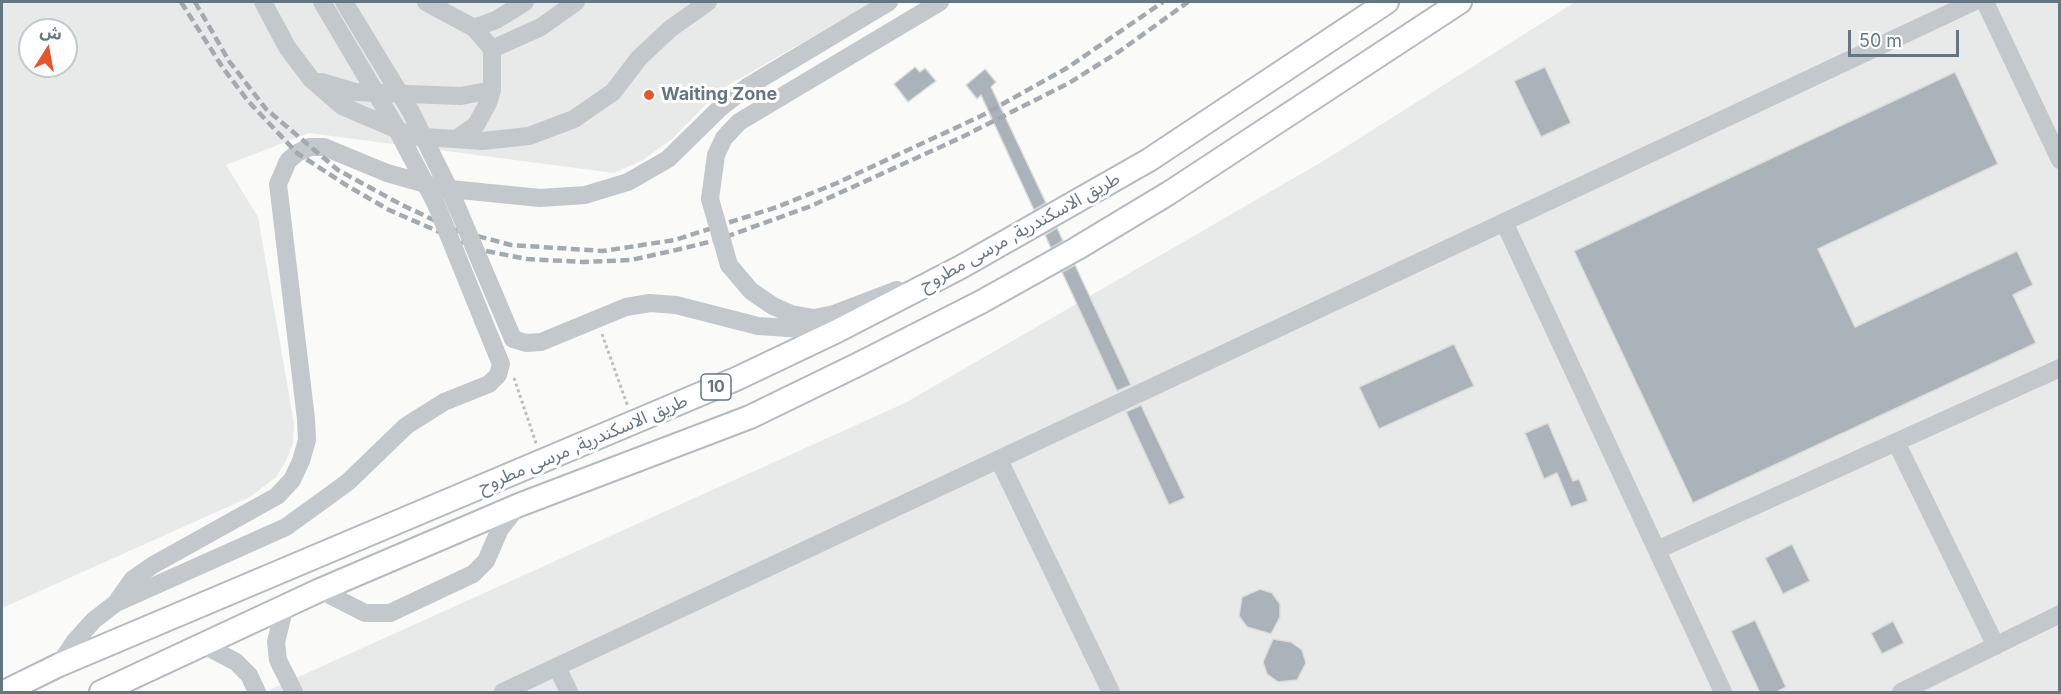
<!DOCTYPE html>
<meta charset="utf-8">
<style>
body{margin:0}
#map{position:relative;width:2061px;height:694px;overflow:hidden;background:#fafaf8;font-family:Inter,"Noto Sans Arabic",sans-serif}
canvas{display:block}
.frame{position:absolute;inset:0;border:3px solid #657683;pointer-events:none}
.north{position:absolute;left:18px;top:18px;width:60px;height:60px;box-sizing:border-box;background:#fff;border:2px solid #c1c8cd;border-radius:50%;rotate:11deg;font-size:16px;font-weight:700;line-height:24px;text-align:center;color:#657683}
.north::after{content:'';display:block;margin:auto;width:21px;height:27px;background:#e4572e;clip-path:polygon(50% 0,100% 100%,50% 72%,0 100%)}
.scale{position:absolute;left:1848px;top:30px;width:111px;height:27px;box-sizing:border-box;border:3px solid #657683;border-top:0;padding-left:8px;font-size:18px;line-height:21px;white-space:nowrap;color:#657683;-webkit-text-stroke:4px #fff;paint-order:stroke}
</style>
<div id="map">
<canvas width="2061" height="694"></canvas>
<div class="frame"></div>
<div class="north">ش</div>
<div class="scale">50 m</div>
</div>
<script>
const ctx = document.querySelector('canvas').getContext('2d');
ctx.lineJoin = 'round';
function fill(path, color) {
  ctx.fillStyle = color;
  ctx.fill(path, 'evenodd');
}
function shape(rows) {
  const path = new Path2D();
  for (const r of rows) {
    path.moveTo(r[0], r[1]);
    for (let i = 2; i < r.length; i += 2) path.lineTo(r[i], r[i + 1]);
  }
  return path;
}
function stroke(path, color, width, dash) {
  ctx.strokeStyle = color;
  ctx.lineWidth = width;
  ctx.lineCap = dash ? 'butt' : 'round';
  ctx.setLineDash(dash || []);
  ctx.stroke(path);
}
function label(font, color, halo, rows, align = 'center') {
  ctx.font = font + ' Inter,"Noto Sans Arabic",sans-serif';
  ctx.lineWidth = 6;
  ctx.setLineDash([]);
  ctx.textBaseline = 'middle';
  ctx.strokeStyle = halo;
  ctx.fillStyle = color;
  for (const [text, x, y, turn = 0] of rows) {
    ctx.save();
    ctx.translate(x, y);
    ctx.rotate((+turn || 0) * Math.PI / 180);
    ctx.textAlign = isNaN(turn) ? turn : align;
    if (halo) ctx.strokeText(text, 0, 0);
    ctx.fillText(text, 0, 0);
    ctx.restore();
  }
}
fill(shape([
 [2,2,873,2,720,90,672,139,643,160,614,173,309,133,226,165,258,217,294,423,293,443,286,461,276,477,250,497,2,608],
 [30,30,66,30,66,66,30,66],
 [1575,2,2059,2,2059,692,265,692,905,403,1325,160]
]), '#e8e9e9');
const building = shape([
 [915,67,920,72,925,68,936,81,908,102,894,84,915,67],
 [1545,67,1571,123,1541,137,1514,81,1545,67],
 [985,69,996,82,991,87,1046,203,1034,210,981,95,977,99,966,85,985,69],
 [1955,72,1998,164,1818,249,1855,327,2017,251,2033,285,2013,295,2036,343,1693,503,1574,251,1955,72],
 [1057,228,1063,241,1051,248,1045,235,1057,228],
 [1075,265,1131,385,1117,391,1062,272,1075,265],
 [1454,344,1474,386,1379,429,1359,387,1454,344],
 [1141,405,1185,498,1169,505,1126,412,1141,405],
 [1548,423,1573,481,1579,479,1588,501,1571,507,1557,473,1544,479,1525,433,1548,423],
 [1792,544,1810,581,1783,594,1765,558,1792,544],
 [1260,589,1272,593,1280,604,1280,617,1271,634,1247,627,1239,616,1242,597,1260,589],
 [1755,620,1786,687,1775,693,1760,693,1731,631,1755,620],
 [1893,621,1904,643,1882,654,1871,633,1893,621],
 [1273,639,1291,642,1302,650,1306,663,1297,680,1278,682,1267,674,1263,662,1273,639]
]);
fill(building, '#aab3b9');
stroke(building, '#dcdcda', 1.5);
const major = shape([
 [4,692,59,665,736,379,837,331,961,267,1149,160,1387,2],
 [101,692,320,590,519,505,750,417,859,364,981,302,1076,249,1169,193,1460,2]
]);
stroke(major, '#b5babe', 26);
stroke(shape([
 [602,334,628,407],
 [514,378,537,446]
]), '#bbbfc2', 3, [3, 3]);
stroke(shape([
 [263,2,287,47,311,79,342,106,412,136,482,141,529,136,574,119,613,92,639,58,670,29,708,2],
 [426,2,474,28,492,49,492,90,488,103,476,125,456,139],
 [1985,2,2060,160],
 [474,28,496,20,525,2],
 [492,49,541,27,576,2],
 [321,82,355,92,461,96,492,90],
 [710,199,716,155,724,138,739,122,940,2],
 [1504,222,1723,692],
 [729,265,751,291,773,306,791,314,814,318,834,314,897,290],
 [513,339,526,343,541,342,626,307,650,303,676,305,758,326,835,331],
 [1896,442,1996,646],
 [999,460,1111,692],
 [1657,550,2060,368],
 [320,590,365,613,390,613,473,574,486,561,500,529,518,506],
 [116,603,133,579,153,565,277,496,292,480,301,461,307,440,306,419,278,184,288,161,297,153,310,147,324,147,387,173,440,188,540,198,585,195,628,182,668,159,719,109,747,87,889,2],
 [285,606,276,642,278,660,294,692],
 [204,645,236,662,249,675,257,692],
 [59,665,75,641,94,620,116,603,286,527,348,482,406,426,444,402,489,384,498,375,501,364,483,320],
 [557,667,569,692],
 [503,692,1973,2],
 [1901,692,2060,614]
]), '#c3c8cc', 18);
stroke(major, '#fff', 22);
stroke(shape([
 [181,2,223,68,248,101,297,153,346,185,389,210,481,250,527,259,583,262,631,260,676,250,717,240,811,206,960,138,1069,83,1120,51,1188,2],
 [195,2,229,61,266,109,338,170,400,204,455,230,511,245,603,251,675,240,777,207,837,183,981,116,1067,68,1163,2]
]), '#a2aab0', 4.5, [9, 4.5]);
stroke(shape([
 [322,2,393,122,436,204,483,320],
 [344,2,411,112,452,195,513,339],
 [710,199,729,265]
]), '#c3c8cc', 18);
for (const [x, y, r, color] of [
 [649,95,6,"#e4572e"]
]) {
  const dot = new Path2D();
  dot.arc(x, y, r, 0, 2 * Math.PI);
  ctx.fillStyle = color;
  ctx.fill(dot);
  stroke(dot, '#fff', 2);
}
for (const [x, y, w] of [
 [716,387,30]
]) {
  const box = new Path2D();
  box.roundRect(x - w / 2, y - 13, w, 26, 4.5);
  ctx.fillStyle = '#fff';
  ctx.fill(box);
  stroke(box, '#657683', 1.5);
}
label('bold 16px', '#657683', null, [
 ["10",716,387]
]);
label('bold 18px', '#657683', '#fff', [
 ["Waiting Zone",661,95]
], 'left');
label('18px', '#657683', '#fff', [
 ["طريق الاسكندرية, مرسى مطروح",1020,232,-29],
 ["طريق الاسكندرية, مرسى مطروح",583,444,-23]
]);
</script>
